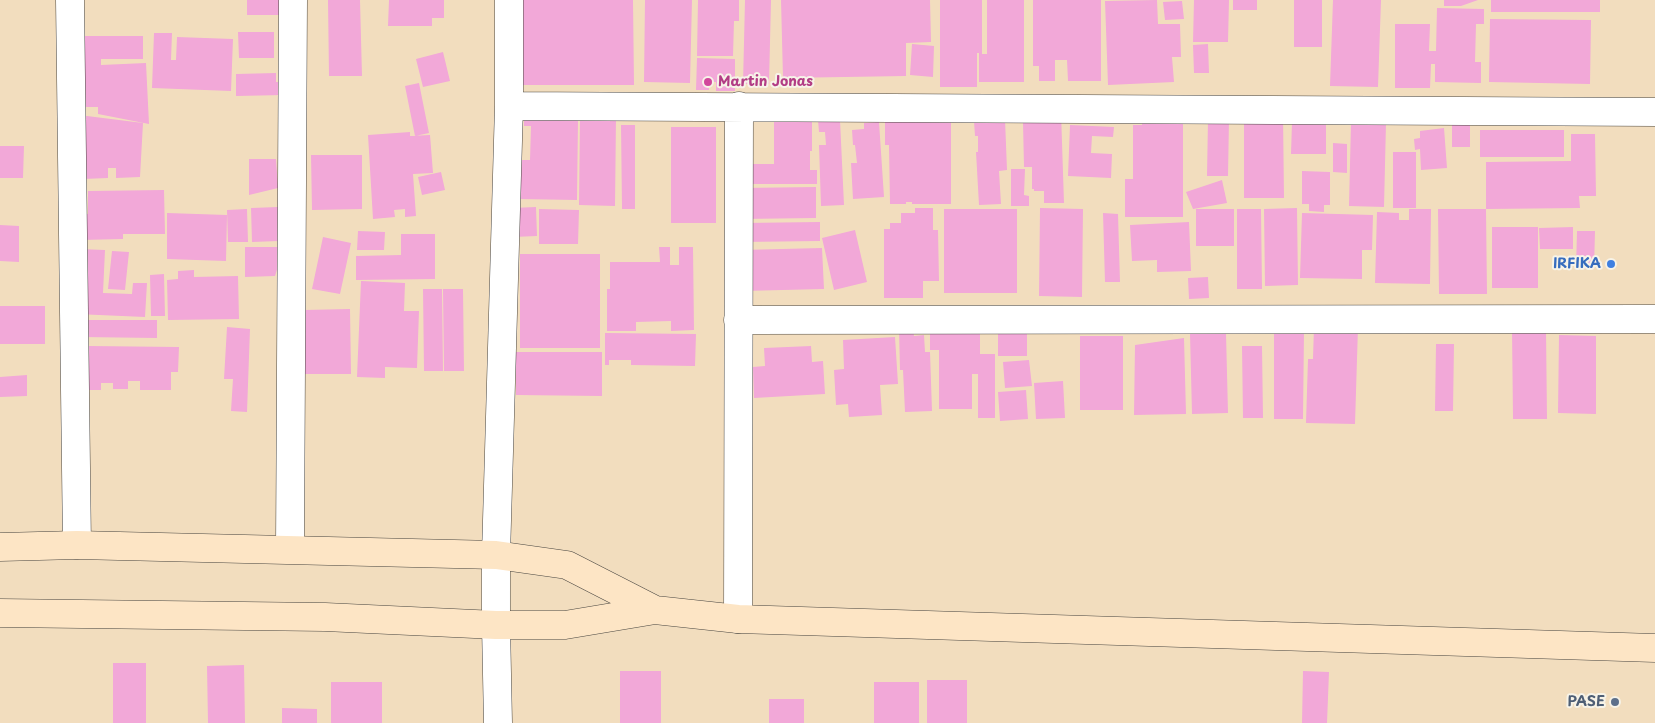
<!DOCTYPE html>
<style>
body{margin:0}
canvas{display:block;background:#f2ddbe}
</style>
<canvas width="1655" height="723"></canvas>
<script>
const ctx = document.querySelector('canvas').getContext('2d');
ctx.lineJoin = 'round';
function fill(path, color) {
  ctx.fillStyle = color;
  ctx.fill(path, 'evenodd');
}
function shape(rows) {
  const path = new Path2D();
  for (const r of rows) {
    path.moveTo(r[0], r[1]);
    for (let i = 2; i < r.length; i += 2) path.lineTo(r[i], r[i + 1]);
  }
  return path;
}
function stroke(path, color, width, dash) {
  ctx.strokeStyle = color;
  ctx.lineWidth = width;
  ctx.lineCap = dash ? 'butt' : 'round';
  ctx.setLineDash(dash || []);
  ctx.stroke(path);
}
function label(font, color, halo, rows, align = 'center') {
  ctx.font = font + ' "Playpen Sans",sans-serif';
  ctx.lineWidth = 4;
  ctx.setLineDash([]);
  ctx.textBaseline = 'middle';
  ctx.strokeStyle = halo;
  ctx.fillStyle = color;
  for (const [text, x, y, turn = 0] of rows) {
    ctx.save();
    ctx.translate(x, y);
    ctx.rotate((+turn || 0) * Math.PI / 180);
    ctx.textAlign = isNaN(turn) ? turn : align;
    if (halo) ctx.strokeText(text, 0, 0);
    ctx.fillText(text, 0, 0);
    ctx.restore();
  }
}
fill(shape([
 [247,0,281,0,281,15,247,15],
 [328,0,360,0,362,76,329,76],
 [389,0,444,0,444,18,432,18,432,26,388,26],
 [513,0,633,0,634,85,514,85],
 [645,0,692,0,690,83,644,82],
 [698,0,739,0,739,21,734,21,733,56,697,56],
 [745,0,771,0,769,84,743,84],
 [781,0,930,0,931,42,906,43,906,76,783,78],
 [940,0,982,0,982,54,987,54,987,0,1024,0,1024,82,979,82,979,53,977,53,977,87,940,87],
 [1033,0,1101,0,1101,81,1068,81,1067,60,1055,60,1055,81,1039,81,1039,66,1033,66],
 [1157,0,1158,24,1180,24,1181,57,1172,57,1174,82,1108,85,1105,1],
 [1194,0,1229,0,1228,42,1193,42],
 [1233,0,1257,0,1257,10,1233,10],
 [1294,0,1322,0,1322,47,1294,47],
 [1333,0,1381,0,1378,87,1330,86],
 [1444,0,1478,0,1461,6,1444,6],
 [1491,0,1600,0,1600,12,1491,12],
 [1182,1,1184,19,1165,20,1163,2],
 [1437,8,1484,9,1484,24,1476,24,1475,62,1481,62,1481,83,1435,82,1435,64,1431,64,1430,88,1395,88,1395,24,1430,24,1429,51,1436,51],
 [1490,19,1591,20,1590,84,1489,82],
 [238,32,274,32,274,58,239,58],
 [154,33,172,33,171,60,176,60,177,37,233,39,231,91,152,88],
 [79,36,143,36,143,59,101,59,101,65,146,63,149,124,98,114,98,107,79,107],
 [912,44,934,46,933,77,910,75],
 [1208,44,1209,73,1194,73,1193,45],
 [443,52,450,81,423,87,416,59],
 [697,58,735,59,735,91,716,91,716,82,709,82,709,90,696,90],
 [276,73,276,82,284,82,284,95,236,96,236,74],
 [419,83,429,133,415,136,405,86],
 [524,108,578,119,577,200,518,199,519,160,530,160,531,126,524,126],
 [885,110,951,110,951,204,912,204,912,202,906,202,906,204,890,204,889,145,885,145],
 [1061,112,1064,203,1044,203,1044,191,1034,191,1034,189,1032,189,1032,167,1024,167,1023,122],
 [1244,114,1283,114,1284,198,1244,198],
 [79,115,143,123,140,177,116,178,116,168,108,168,108,178,83,179],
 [580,117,616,117,615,206,579,205],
 [1142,117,1183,117,1183,217,1125,217,1125,179,1133,179,1133,125,1142,125],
 [774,119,812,119,812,151,810,151,810,170,817,170,817,184,742,184,742,164,774,164],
 [1005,119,1007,170,999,171,1001,204,979,205,976,152,978,152,978,136,975,136,974,121],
 [1208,119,1229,119,1228,176,1207,176],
 [818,120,840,120,844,205,821,206,819,145,826,145,825,132,819,132],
 [1452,121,1470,121,1470,147,1452,147],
 [879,122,884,197,853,199,851,163,857,163,855,145,853,145,852,130,864,129,864,123],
 [1292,122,1326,122,1326,154,1291,154],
 [1351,122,1386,123,1384,207,1349,206],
 [621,125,635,125,635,209,622,209],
 [1070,125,1114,127,1113,137,1092,136,1091,153,1112,154,1111,178,1068,176],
 [671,127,716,127,716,223,671,223],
 [1444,128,1447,168,1421,170,1420,149,1415,150,1414,139,1420,138,1420,131],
 [1480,130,1564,130,1564,157,1480,157],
 [410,132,410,136,430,135,433,173,413,174,416,216,405,217,405,209,394,210,395,217,373,219,368,135],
 [1571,134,1595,134,1596,196,1579,196,1580,208,1486,209,1487,294,1439,294,1438,209,1486,209,1486,162,1571,161],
 [1333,143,1347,144,1347,173,1333,172],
 [0,146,24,146,23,178,0,178],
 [1393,152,1416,152,1416,208,1393,208],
 [311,155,362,155,362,209,312,210],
 [249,159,276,159,278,188,249,195],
 [1011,169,1025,169,1024,195,1029,196,1029,206,1011,206],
 [1302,171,1330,172,1330,205,1324,205,1324,212,1309,211,1309,204,1302,204],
 [441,172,445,190,422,195,418,177],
 [1222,180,1227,203,1193,209,1186,192],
 [816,187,816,218,741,219,740,188],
 [164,190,165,234,123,234,123,239,81,240,81,214,88,214,88,191],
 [278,207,279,241,252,242,251,208],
 [536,207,537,236,513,237,512,208],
 [915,208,933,208,933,230,938,230,939,281,923,281,923,298,884,298,884,229,890,229,890,223,901,223,901,213,915,213],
 [1040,208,1083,209,1082,297,1039,296],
 [1297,208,1298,285,1265,286,1264,209],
 [247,209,248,242,228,242,227,210],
 [539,209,579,210,578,244,539,244],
 [944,209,1017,209,1017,293,944,293],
 [1196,209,1234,209,1234,246,1196,246],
 [1237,209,1261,209,1262,289,1237,289],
 [1409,209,1431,209,1430,284,1375,283,1377,212,1399,213,1399,220,1409,220],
 [167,213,227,215,226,261,167,259],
 [1103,213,1118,214,1120,282,1105,282],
 [1302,213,1373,215,1372,250,1362,250,1362,279,1300,278],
 [820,222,820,241,742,242,742,223],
 [1189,222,1191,271,1157,272,1157,260,1132,261,1130,225],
 [0,225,19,226,19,262,0,261],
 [1492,227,1538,227,1538,288,1492,288],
 [1573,227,1573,249,1540,249,1539,228],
 [855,230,867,282,834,290,822,238],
 [358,231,385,232,384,250,357,250],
 [1577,231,1595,231,1594,269,1576,269],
 [401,234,435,234,435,279,356,280,356,256,401,255],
 [323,237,351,243,340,294,312,289],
 [245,247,284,247,275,276,245,277],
 [659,247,670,247,670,265,679,265,679,247,693,247,694,330,671,331,671,321,636,322,636,331,607,331,607,289,610,289,610,262,660,262],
 [822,248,824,289,742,291,741,250],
 [79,249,105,250,103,293,132,294,133,283,147,283,145,317,76,314],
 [112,251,129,252,125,290,108,289],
 [520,254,600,254,600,348,520,348],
 [194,270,194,277,238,276,239,319,168,320,167,280,178,279,178,271],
 [164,274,165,316,151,316,150,275],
 [1208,277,1209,298,1189,299,1188,278],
 [361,281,405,283,404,311,419,311,417,368,385,367,385,378,357,377],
 [423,289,442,289,443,371,424,371],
 [443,289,463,289,464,371,444,371],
 [0,306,45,306,45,344,0,344],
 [350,309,351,374,305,374,304,310],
 [81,320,157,320,157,338,81,337],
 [930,324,980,325,980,354,995,354,995,418,978,418,978,374,972,374,972,409,939,409,939,350,930,350],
 [1314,326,1358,327,1355,424,1306,423,1308,359,1313,359],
 [227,327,250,329,247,412,231,411,233,379,224,379],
 [913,327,914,336,924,335,925,352,930,352,932,411,905,412,903,370,900,370,899,328],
 [1512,329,1546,329,1547,419,1513,419],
 [1274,330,1304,331,1303,419,1274,419],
 [998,332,1027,332,1027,356,998,356],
 [605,333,696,334,695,366,631,365,631,360,609,360,609,365,605,365],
 [1226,333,1228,413,1192,414,1190,334],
 [1559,335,1596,336,1596,414,1558,413],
 [1080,336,1123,336,1123,410,1080,410],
 [895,337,898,384,880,385,882,415,849,417,848,404,836,405,834,370,844,369,843,340],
 [1184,338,1186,414,1134,415,1135,345],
 [1436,344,1454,344,1453,411,1435,411],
 [89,346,179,347,178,372,171,372,171,390,140,390,140,381,128,381,128,389,113,389,113,383,101,383,101,390,89,390],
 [811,346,812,362,823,361,825,394,754,398,753,367,765,366,764,348],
 [1242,346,1262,346,1263,418,1243,418],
 [516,352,602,352,602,396,516,395],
 [1029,360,1032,386,1005,388,1003,362],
 [27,375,27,396,0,397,0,377],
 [1063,381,1065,418,1036,419,1034,383],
 [1026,390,1028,419,1000,421,998,392],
 [113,663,146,663,146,723,113,723],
 [244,665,245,723,208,723,207,666],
 [620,671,661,671,661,723,620,723],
 [1303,671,1329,672,1327,723,1302,723],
 [927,680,967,680,967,723,927,723],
 [331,682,382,682,382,723,331,723],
 [874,682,919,682,919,723,874,723],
 [769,699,804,699,804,723,769,723],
 [282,708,317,709,317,723,282,723]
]), '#f2a8d8');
const street = shape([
 [70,0,77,545],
 [509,106,1655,112],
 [738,320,1655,319],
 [290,549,293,0],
 [738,619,739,106],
 [498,723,496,625,496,555,509,106,509,0]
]);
const secondary = shape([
 [0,547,77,545,496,555,567,565,655,610],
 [0,613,325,617,496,625,565,625,655,610,738,619,1655,648]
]);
stroke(street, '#494641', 29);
stroke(secondary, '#494641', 29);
stroke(street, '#fff', 28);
stroke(secondary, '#fde5c5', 28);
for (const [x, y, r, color] of [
 [708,82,5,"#d1479c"],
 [1611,264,5,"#3f7fe0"],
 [1615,702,5,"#5c6f8a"]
]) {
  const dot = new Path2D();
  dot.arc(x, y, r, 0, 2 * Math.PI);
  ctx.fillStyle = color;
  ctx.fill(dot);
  stroke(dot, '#f7f3e8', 2);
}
label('bold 14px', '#b23c85', '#f7f3e8', [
 ["Martin Jonas",718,82]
], 'left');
label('bold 14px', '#366cbe', '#f7f3e8', [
 ["IRFIKA",1601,264]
], 'right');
label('bold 14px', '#4e5e75', '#f7f3e8', [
 ["PASE",1605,702]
], 'right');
</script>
